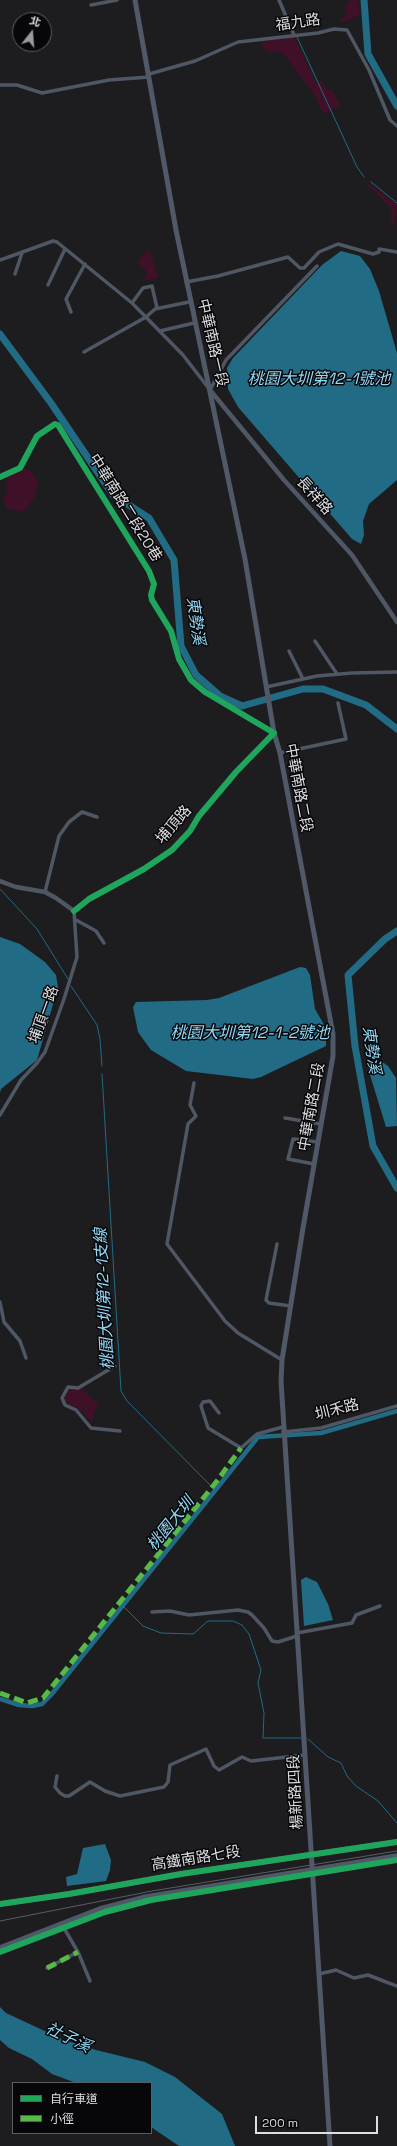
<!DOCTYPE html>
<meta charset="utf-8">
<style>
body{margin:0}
#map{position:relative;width:397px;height:2146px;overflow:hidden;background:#1d1d20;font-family:"Space Grotesk","Noto Sans TC",sans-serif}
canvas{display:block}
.legend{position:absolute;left:12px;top:2082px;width:140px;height:52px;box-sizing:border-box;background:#070709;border:1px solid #5d5d60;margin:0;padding:5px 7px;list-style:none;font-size:12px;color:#dedee2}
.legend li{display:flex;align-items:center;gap:8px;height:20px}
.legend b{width:20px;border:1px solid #5d5d60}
.north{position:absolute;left:12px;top:12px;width:40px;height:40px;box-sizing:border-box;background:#070709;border:1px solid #5d5d60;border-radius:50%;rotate:17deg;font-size:11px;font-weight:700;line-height:16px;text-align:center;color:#dedee2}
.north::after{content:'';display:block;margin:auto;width:14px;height:18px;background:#9a9a9e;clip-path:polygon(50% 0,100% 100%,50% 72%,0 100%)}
.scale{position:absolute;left:255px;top:2116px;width:123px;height:18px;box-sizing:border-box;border:2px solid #dedee2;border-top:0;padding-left:5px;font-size:12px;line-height:14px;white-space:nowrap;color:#dedee2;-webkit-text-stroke:3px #070709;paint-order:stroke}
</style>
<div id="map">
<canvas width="397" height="2146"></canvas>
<ul class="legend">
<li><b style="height:5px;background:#20a55d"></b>自行車道</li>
<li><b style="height:5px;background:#58b947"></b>小徑</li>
</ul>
<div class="north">北</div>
<div class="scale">200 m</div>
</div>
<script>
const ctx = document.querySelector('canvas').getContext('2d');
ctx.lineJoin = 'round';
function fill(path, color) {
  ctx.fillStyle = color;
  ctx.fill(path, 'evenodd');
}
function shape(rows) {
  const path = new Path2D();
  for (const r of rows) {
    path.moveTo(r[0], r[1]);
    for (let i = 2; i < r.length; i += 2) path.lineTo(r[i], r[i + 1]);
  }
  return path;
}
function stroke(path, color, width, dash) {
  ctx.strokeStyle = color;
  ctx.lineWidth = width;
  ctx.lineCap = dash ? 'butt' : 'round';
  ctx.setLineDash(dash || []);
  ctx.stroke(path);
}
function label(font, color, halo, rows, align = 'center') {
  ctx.font = font + ' "Space Grotesk","Noto Sans TC",sans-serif';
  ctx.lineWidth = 3;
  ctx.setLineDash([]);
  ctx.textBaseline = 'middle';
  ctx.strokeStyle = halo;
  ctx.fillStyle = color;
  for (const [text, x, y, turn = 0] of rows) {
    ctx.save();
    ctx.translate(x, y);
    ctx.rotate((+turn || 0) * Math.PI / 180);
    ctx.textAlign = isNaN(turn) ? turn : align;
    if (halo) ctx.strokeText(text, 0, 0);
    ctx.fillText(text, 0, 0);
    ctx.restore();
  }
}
fill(shape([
 [349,0,358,0,360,15,341,23,340,20,346,16,344,6,349,4],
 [294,36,316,83,321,82,328,90,331,89,341,105,324,114,314,94,283,53,267,51,261,45,261,42],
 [366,182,397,204,395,226,391,225,391,208,366,184],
 [150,249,158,278,142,281,148,273,137,261],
 [21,466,32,472,38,482,35,496,24,512,6,508,3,500,8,487,5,475],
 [70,1388,81,1388,98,1405,91,1422,82,1411,67,1403,65,1400,65,1395]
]), '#401029');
fill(shape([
 [341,251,360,256,370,269,379,291,397,353,397,480,369,504,363,521,364,535,361,544,352,539,238,407,228,389,227,368,233,358,322,265],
 [0,937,20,944,45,962,56,975,58,987,37,1060,1,1089,0,1093],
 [300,967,306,968,310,975,315,1009,326,1028,326,1046,261,1077,253,1079,186,1071,151,1050,138,1032,133,1007,136,1002,207,1000,219,998],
 [375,1061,381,1061,388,1066,396,1078,397,1126,386,1127,367,1065],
 [306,1577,317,1582,328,1604,333,1620,304,1626,301,1580],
 [105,1844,111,1860,110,1870,106,1881,67,1886,66,1877,77,1874,83,1848],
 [0,2007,6,2013,64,2040,96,2050,145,2062,175,2077,222,2114,235,2146,179,2146,151,2127,151,2083,76,2083,52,2074,32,2059,9,2048,0,2040]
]), '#226b85');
stroke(shape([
 [297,37,357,167,364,177],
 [371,182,397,203],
 [0,889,37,929,68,979],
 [71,986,97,1025,100,1039,102,1066],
 [102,1074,121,1391,127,1401,211,1486],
 [213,1489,214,1490],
 [122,1605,143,1626,161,1633,193,1634,208,1621,233,1621,242,1625,249,1634,261,1670,258,1683,264,1713,263,1738,301,1738],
 [308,1739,328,1757,341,1763,347,1776,356,1786,378,1801,397,1823]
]), '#226b85', 1);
stroke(shape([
 [0,1699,19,1705,32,1706,42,1704,51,1695,258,1437,321,1433,397,1411]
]), '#226b85', 4.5);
stroke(shape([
 [364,0,368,54,397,106],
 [0,334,51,403,113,495,149,518,174,560,181,646,196,675,220,696,242,706,303,689,323,689,366,705,397,729],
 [397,931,385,939,348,975,355,1046,373,1146,397,1188]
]), '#226b85', 7);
stroke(shape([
 [279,0,294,35],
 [91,5,117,0],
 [149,74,195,61,238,42,318,33,334,29,347,30,369,70,390,120,397,126],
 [0,85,17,85,42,93,109,80,149,77],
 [0,260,53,241,57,242,132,303,183,355,210,390,226,360,317,266],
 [15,274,22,253],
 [186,282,218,276,288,257,300,268,304,268,319,252,338,244,373,254,379,252,379,249,397,252],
 [48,285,65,249],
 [132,303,143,288,152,286,157,308],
 [71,312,66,299,85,264],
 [160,331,194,323],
 [84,352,146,317,155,309,189,302],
 [0,477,20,468,37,436,55,424,58,425,149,571,154,584,151,595,152,600,171,631,179,659,191,680,205,692,274,733],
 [315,641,337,674],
 [289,651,303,679],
 [266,687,317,676,352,673,397,672],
 [280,753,346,739,338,703],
 [45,892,59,836,69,822,82,812,97,817],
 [76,920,96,931,104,943],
 [194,1083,190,1105,196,1116,188,1124,167,1244,225,1321,238,1333,282,1360],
 [0,1115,21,1080,37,1063,45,1052,64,999,77,957,74,911],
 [285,1118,321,1124],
 [314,1164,288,1159,293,1139,318,1142],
 [277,1244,266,1300,269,1303,291,1306],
 [0,1302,4,1322,20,1341,26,1358],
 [115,1366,78,1388,68,1387,62,1398,65,1405,76,1410,91,1428,120,1431],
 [219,1413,210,1401,203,1402,201,1406,208,1428,241,1448,257,1434,283,1427],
 [283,1432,321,1428,397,1406],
 [152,1612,170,1611,189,1615,238,1610,248,1612,252,1615,264,1628,272,1641,278,1642,297,1636],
 [297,1633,352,1623,356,1615,380,1606],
 [57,1776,55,1787,60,1793,65,1796,69,1796,90,1782,105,1791,120,1796,164,1787,168,1782,170,1765,206,1749,214,1766,219,1770,242,1757,251,1761,305,1755],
 [61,1923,78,1952,90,1981],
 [47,1968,78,1952],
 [319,1974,336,1970,354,1978,368,1975,397,1986]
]), '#4e5763', 3.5);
stroke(shape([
 [210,390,284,480,352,555,397,622],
 [0,881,16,887,45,892,56,898,74,911,89,899,144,869,172,850,190,831,199,816,236,772,274,733]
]), '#4e5763', 4.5);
stroke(shape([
 [135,0,176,230,245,559,274,733,280,753,333,1034,333,1056,303,1228,282,1360,281,1381,330,2146]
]), '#505967', 5);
stroke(shape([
 [0,1904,69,1894,181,1874,397,1842],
 [0,1948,100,1909,146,1897,397,1856]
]), '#4f5866', 5.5);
stroke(shape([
 [0,1921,152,1891,397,1851]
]), '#585d63', 1);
stroke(shape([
 [0,1693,27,1703,43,1698,217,1481,241,1448],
 [47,1968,78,1952]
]), '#58b947', 5, [10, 5]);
stroke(shape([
 [0,477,20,468,37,436,55,424,58,425,149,571,154,584,151,595,152,600,171,631,179,659,191,680,205,692,274,733,236,772,199,816,190,831,172,850,144,869,89,899,74,911],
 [0,1904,69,1894,181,1874,397,1842],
 [0,1952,105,1912,151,1900,397,1860]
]), '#20a55d', 6);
label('15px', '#dedee2', '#070709', [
 ["福九路",298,23,-8],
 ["中華南路一段",212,343,77],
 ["長祥路",314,496,48],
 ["中華南路二段20巷",125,508,58],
 ["中華南路二段",298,788,79],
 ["埔頂路",174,825,-49],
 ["埔頂一路",44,1015,-70],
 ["中華南路二段",312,1107,-80],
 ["圳禾路",337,1410,-14],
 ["楊新路四段",296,1792,-93],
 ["高鐵南路七段",196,1859,-9]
]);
label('italic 16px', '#92daf8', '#070709', [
 ["桃園大圳第12-1號池",319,380],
 ["東勢溪",195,621,82],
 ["桃園大圳第12-1-2號池",250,1034],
 ["東勢溪",371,1050,82],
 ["桃園大圳第12-1支線",105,1299,-93],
 ["桃園大圳",171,1524,-51],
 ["社子溪",68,2038,26]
]);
</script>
